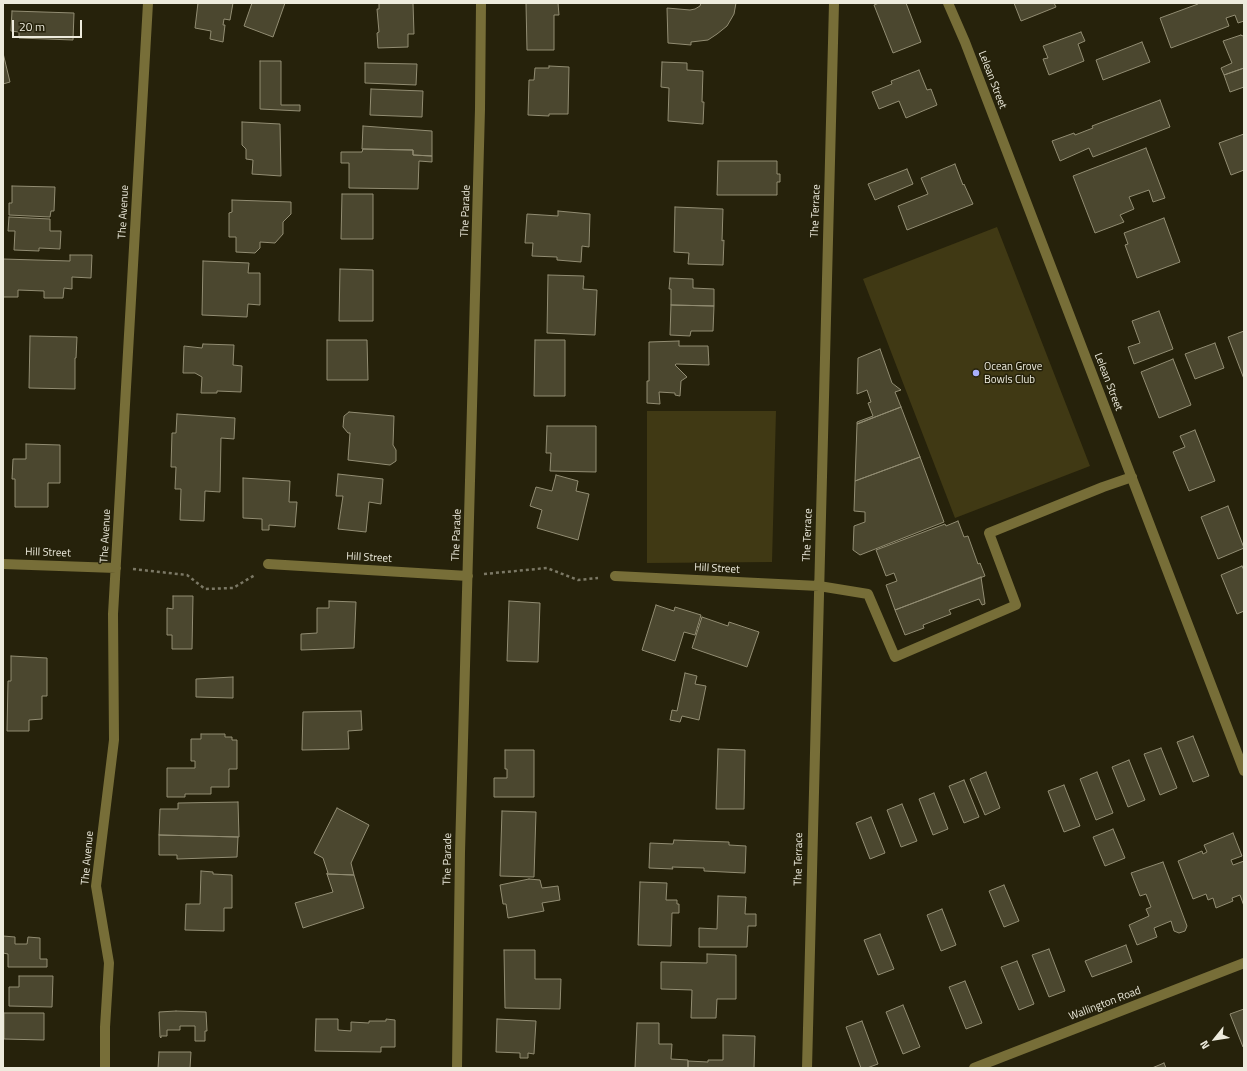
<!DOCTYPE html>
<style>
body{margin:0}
#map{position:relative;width:1247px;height:1071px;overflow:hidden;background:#26220b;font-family:"Titillium Web",sans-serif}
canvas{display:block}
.frame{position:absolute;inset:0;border:4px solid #edebdd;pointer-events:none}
.north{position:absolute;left:1195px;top:1019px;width:40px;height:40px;-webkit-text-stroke:3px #26220b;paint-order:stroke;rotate:240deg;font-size:11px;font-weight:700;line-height:16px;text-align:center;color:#edebdd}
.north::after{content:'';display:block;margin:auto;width:14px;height:18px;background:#edebdd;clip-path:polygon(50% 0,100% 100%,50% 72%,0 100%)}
.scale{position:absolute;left:12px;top:20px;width:70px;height:18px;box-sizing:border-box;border:2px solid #edebdd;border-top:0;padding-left:5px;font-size:12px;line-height:14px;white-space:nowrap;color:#edebdd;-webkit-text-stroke:3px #26220b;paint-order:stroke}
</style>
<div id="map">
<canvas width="1247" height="1071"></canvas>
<div class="frame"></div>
<div class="north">N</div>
<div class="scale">20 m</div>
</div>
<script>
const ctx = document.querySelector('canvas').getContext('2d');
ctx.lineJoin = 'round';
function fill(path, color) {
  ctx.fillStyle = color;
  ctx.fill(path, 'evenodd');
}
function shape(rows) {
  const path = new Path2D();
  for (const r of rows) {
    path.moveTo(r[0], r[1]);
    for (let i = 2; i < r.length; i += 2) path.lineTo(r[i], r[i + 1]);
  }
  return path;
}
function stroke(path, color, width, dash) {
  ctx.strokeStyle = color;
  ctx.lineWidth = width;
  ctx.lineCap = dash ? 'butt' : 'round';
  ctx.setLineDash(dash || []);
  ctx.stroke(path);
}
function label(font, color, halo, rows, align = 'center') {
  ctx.font = font + ' "Titillium Web",sans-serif';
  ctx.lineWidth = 3;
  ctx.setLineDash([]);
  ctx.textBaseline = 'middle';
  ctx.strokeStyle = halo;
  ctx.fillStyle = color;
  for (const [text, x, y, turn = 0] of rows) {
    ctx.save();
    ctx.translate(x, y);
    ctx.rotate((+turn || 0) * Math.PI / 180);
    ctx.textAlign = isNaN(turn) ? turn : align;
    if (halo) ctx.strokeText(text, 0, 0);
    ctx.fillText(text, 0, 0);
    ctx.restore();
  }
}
fill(shape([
 [997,227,1090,466,955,518,863,279],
 [647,411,776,411,772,562,647,563]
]), '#403914');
const building = shape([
 [198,3,233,3,230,20,224,19,223,25,225,25,223,42,210,39,211,31,195,28,198,3],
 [252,3,285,3,273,37,244,26,252,3],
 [379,3,413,3,414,34,408,34,408,47,378,48,377,33,379,32,377,9,379,9,379,3],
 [526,3,558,3,559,15,554,15,554,50,527,50,526,3],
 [701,3,736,3,734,14,727,26,717,34,708,40,691,42,691,45,668,43,667,8,690,10,695,9,700,6,701,3],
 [879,3,906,3,921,42,893,53,874,5,879,3],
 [1014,3,1054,3,1056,7,1021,21,1014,3],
 [1197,3,1244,3,1244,21,1238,23,1235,15,1226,18,1229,26,1171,48,1160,18,1198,4,1197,3],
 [12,11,74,13,73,40,19,38,19,32,11,31,12,11],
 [1081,32,1085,41,1078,44,1084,61,1049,75,1043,59,1048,58,1043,46,1081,32],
 [1241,35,1242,36,1244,35,1244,68,1224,75,1221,68,1232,63,1223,41,1241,35],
 [1142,42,1150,62,1103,80,1096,60,1142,42],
 [3,53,10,82,3,84,3,53],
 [260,61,281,61,281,105,300,105,300,111,260,109,260,61],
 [662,62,687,63,687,70,703,71,702,102,704,102,703,124,668,121,669,88,661,87,662,62],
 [365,63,417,64,416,85,365,83,365,63],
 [549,66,569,67,568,114,549,114,549,116,528,115,529,80,534,80,535,68,549,68,549,66],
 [1244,68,1244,87,1230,92,1224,75,1244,68],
 [919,70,927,90,931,89,937,105,906,118,899,101,879,109,872,92,892,84,891,81,919,70],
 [371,89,423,91,422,117,370,115,371,89],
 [1160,100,1170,127,1093,157,1089,148,1060,161,1052,141,1074,133,1075,135,1093,128,1092,126,1160,100],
 [242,122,280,124,281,176,252,174,253,160,246,159,246,149,242,145,242,122],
 [363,126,432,131,432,156,413,155,413,150,362,149,363,126],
 [1244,134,1244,170,1231,175,1219,143,1244,134],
 [1146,148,1165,198,1153,202,1149,190,1129,197,1134,209,1120,215,1124,222,1095,233,1073,176,1146,148],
 [363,149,413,150,413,155,432,156,432,162,419,161,418,189,349,188,349,163,341,163,341,152,362,152,363,149],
 [718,161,777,161,777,174,780,174,780,182,777,182,777,195,717,195,718,161],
 [955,164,963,185,964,184,973,204,907,230,898,206,928,194,921,178,955,164],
 [907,169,913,184,875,200,868,184,907,169],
 [12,186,55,187,54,211,51,211,50,217,9,215,9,203,12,203,12,186],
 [342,194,373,194,373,239,341,239,342,194],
 [232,200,291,202,291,214,283,222,283,234,275,243,260,242,260,248,255,253,236,252,236,237,229,237,229,213,232,212,232,200],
 [675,207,723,209,722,241,724,240,723,265,688,264,689,253,674,252,675,207],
 [558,211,590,214,589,247,582,246,581,262,557,260,557,257,532,256,533,243,525,243,527,214,558,216,558,211],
 [9,217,50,219,50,231,61,231,60,249,39,248,39,251,14,250,15,231,8,231,9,217],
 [1164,218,1180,262,1137,278,1125,245,1128,244,1124,233,1164,218],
 [70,255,92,255,91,278,72,277,72,289,64,288,63,298,44,298,44,291,18,290,18,297,3,297,3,259,70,261,70,255],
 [203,261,249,263,248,273,260,273,260,305,248,304,247,317,202,315,203,261],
 [340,269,373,270,373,321,339,321,340,269],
 [548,275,584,276,583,289,597,290,595,335,547,333,548,275],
 [670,278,693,279,693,288,714,289,714,306,671,305,671,289,669,289,670,278],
 [671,305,714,306,713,331,691,331,690,336,670,335,671,305],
 [1159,311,1173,349,1134,364,1128,347,1140,343,1132,321,1159,311],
 [1244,331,1244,379,1228,337,1244,331],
 [30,336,77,337,76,358,75,358,75,389,29,388,30,336],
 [327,340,367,340,368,380,327,380,327,340],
 [535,340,565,340,565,396,534,396,535,340],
 [679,341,679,346,708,346,709,365,676,364,675,365,687,377,681,381,680,396,675,395,675,393,659,392,660,404,647,403,647,381,649,381,649,342,679,341],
 [1215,343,1224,368,1195,379,1185,354,1215,343],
 [203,344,234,345,233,365,242,366,241,392,217,391,217,393,201,393,202,377,195,373,183,373,184,346,202,348,203,344],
 [880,349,892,383,901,390,895,392,901,407,857,424,857,422,873,416,868,403,871,402,867,390,857,394,858,358,880,349],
 [1173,359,1191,405,1159,418,1141,372,1173,359],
 [901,407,920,457,855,481,857,424,901,407],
 [349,412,394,416,393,445,396,450,396,461,390,465,348,460,350,433,348,433,343,427,344,416,349,412],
 [177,414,235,418,234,439,221,438,220,492,205,491,204,521,180,520,181,489,175,489,176,467,171,467,172,433,176,433,177,414],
 [547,426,596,426,596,472,550,471,551,453,546,453,547,426],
 [1195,430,1215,481,1189,491,1173,452,1185,447,1180,436,1195,430],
 [26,444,60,445,60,483,48,483,48,507,15,507,15,479,12,479,13,459,26,459,26,444],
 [920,457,944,522,860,555,853,550,854,526,865,522,865,512,854,511,855,481,920,457],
 [338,474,383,479,381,504,369,502,366,532,338,529,343,496,336,496,338,474],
 [556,475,578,481,576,491,589,494,578,540,537,528,542,510,530,506,536,487,552,491,556,475],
 [243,478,290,481,289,502,297,502,295,527,269,525,269,530,262,530,262,519,243,518,243,478],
 [1228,506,1244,548,1218,559,1201,517,1228,506],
 [958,521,964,537,968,536,978,564,980,563,985,576,895,610,886,585,897,581,894,573,886,576,876,550,945,524,946,526,958,521],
 [1242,566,1244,570,1244,611,1237,614,1221,575,1242,566],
 [981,577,985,604,982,605,979,599,949,610,951,614,923,625,924,628,905,635,895,610,981,577],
 [173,596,193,596,192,649,172,649,172,635,167,635,167,608,173,609,173,596],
 [329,601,356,602,354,648,301,650,301,634,317,633,317,608,329,608,329,601],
 [509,601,540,603,538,662,507,661,509,601],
 [656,605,674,611,675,607,701,615,695,635,684,632,675,661,642,650,656,605],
 [702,617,728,626,729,622,759,632,747,667,692,648,702,617],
 [11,656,47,658,47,696,42,696,42,719,29,720,29,731,7,731,8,681,11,681,11,656],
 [685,673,697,676,695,684,706,686,699,720,682,716,680,722,670,720,672,710,677,711,685,673],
 [233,677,233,698,196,697,196,679,233,677],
 [361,711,362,730,348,731,349,749,302,750,303,712,361,711],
 [201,734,225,734,225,737,232,737,232,740,237,740,237,769,229,769,229,787,211,787,211,794,185,794,185,797,167,797,167,768,195,768,195,761,191,761,191,739,201,739,201,734],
 [1193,736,1209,776,1193,782,1177,742,1193,736],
 [1161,748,1177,788,1160,795,1144,754,1161,748],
 [718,749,745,750,744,809,716,809,718,749],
 [505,750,534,750,534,797,494,797,494,778,507,778,507,769,505,769,505,750],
 [1129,760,1145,800,1128,807,1112,767,1129,760],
 [986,772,1000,808,985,815,970,779,986,772],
 [1097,772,1113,813,1096,820,1080,779,1097,772],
 [964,780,979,817,964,823,949,786,964,780],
 [1064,785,1080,826,1064,832,1048,791,1064,785],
 [934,793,948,829,933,835,919,799,934,793],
 [238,802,239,837,159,835,160,809,178,809,178,803,238,802],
 [902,804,917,841,901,847,887,810,902,804],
 [337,808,369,825,351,863,354,875,327,874,327,873,328,873,323,858,314,853,337,808],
 [502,811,536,812,534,877,500,876,502,811],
 [871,817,885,853,870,859,856,823,871,817],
 [1113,829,1125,858,1105,866,1093,837,1113,829],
 [1233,833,1242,856,1231,860,1233,865,1244,861,1244,906,1240,895,1232,898,1233,901,1216,908,1213,898,1208,900,1206,894,1193,899,1178,861,1202,851,1203,854,1207,852,1204,845,1233,833],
 [159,835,238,837,237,857,177,859,177,855,159,855,159,835],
 [674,840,729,842,729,845,746,846,745,873,704,871,704,868,672,867,673,869,649,868,650,843,673,844,674,840],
 [1163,862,1187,926,1185,931,1179,933,1174,931,1171,921,1154,928,1157,937,1137,945,1129,925,1149,916,1146,909,1151,907,1146,894,1140,896,1131,873,1163,862],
 [201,871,213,872,213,874,232,875,232,908,224,908,224,931,185,930,186,904,200,904,201,871],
 [327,874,354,875,364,908,303,928,295,903,333,892,327,874],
 [529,879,540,880,542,888,558,886,560,900,542,903,544,911,508,918,506,904,503,904,500,885,529,879],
 [640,882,667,883,666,900,677,900,677,904,679,904,679,913,672,913,671,946,638,945,640,882],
 [1004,885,1019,921,1004,927,989,891,1004,885],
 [718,896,746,897,745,914,756,914,756,926,748,926,747,947,699,947,699,928,717,929,718,896],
 [942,909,956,945,941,951,927,915,942,909],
 [880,934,894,969,878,975,864,940,880,934],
 [3,936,15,937,15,944,27,944,28,937,40,938,40,959,47,959,47,967,8,967,8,954,3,953,3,936],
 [1126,945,1132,962,1092,977,1085,961,1126,945],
 [1049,949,1065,991,1049,997,1032,955,1049,949],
 [504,950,535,950,535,979,561,979,560,1009,505,1008,504,950],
 [707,954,736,955,736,999,717,999,716,1018,691,1018,692,990,661,989,661,962,707,963,707,954],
 [1017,961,1034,1004,1019,1010,1001,967,1017,961],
 [19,976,53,976,52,1007,9,1006,9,987,19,987,19,976],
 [965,981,982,1023,966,1029,949,987,965,981],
 [903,1005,920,1047,903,1054,886,1012,903,1005],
 [1244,1009,1244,1047,1243,1047,1230,1014,1244,1009],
 [176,1011,206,1012,207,1031,205,1031,205,1041,195,1041,195,1026,180,1026,180,1030,167,1030,167,1036,161,1036,161,1038,160,1037,159,1012,176,1011],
 [4,1013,44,1013,44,1040,4,1039,4,1013],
 [316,1019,338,1019,338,1030,351,1031,351,1022,369,1023,369,1021,386,1021,386,1019,395,1020,395,1047,381,1047,381,1052,315,1051,316,1019],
 [497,1019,536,1021,534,1054,528,1053,528,1058,520,1058,520,1053,496,1052,497,1019],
 [862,1021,878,1064,867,1068,861,1068,846,1027,862,1021],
 [637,1023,659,1023,659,1044,672,1044,671,1059,688,1060,688,1068,635,1068,637,1023],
 [723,1035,755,1036,754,1068,688,1068,688,1061,708,1062,708,1060,723,1060,723,1035],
 [159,1052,191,1052,190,1068,158,1068,159,1052],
 [1164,1063,1166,1068,1152,1068,1164,1063]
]);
fill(building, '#4b472f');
stroke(building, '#928d73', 1);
stroke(shape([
 [133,569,187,575,205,589,233,588,255,575],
 [484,574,547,568,578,580,598,578]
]), '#7b7865', 2.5, [3, 3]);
stroke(shape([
 [948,3,965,42,1244,771],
 [3,564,116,568],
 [268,564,468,576],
 [615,576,819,586,868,594,895,657,1016,605,989,533,1103,487,1132,477],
 [105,1068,105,1027,109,963,96,886,114,740,113,614,148,3],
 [457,1068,460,852,480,109,481,3],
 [807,1068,834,3],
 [974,1068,1244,963]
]), '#776e38', 10);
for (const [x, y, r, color] of [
 [976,373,4,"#a9b0fc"]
]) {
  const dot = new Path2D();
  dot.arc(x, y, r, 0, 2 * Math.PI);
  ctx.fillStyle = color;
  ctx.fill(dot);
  stroke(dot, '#26220b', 1.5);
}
label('11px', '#edebdd', '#26220b', [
 ["Lelean Street",992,80,69],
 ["The Parade",466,211,-88],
 ["The Terrace",816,211,-88],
 ["The Avenue",124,212,-87],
 ["Lelean Street",1108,382,69],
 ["The Parade",457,535,-88],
 ["The Terrace",808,535,-88],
 ["The Avenue",106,536,-87],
 ["Hill Street",48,553,2],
 ["Hill Street",369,558,3],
 ["Hill Street",717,569,3],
 ["The Avenue",88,858,-85],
 ["The Parade",448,859,-89],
 ["The Terrace",799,859,-89],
 ["Wallington Road",1105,1004,-21]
]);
label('11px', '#edebdd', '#26220b', [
 ["Ocean Grove",984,367],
 ["Bowls Club",984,380]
], 'left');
</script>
